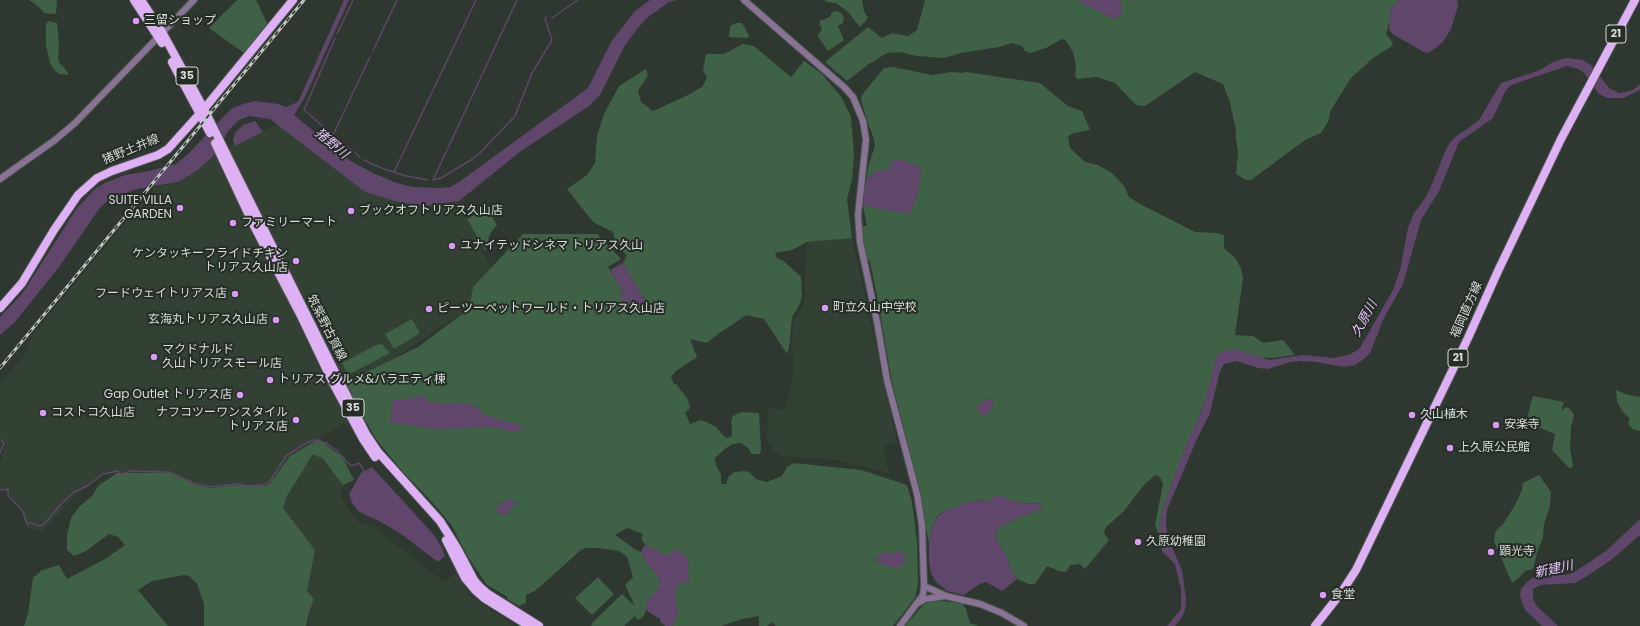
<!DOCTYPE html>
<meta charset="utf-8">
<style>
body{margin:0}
canvas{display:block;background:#2e3730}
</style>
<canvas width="1640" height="626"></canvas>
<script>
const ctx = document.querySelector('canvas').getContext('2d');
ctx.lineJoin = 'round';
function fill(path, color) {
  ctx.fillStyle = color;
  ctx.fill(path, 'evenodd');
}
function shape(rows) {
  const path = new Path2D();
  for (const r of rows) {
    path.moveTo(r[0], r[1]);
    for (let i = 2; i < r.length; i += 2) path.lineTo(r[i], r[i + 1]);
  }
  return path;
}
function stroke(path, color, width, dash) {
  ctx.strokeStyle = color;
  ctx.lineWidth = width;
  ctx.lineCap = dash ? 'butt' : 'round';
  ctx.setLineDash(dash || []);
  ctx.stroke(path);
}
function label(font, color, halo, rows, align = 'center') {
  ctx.font = font + ' Poppins,"Noto Sans JP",sans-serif';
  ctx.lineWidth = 4;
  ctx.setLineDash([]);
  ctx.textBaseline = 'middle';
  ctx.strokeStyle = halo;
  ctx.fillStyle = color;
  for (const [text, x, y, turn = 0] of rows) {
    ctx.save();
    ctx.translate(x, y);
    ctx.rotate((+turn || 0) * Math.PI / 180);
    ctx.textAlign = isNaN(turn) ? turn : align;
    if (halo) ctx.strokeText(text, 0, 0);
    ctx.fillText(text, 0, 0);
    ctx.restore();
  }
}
fill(shape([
 [278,124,365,192,426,206,459,201,491,268,473,287,471,299,463,312,380,368,362,413,290,456,272,481,266,486,241,485,210,488,195,485,171,473,105,473,73,498,42,531,27,528,22,511,9,493,0,489,0,462,6,444,0,437,0,383,24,356,33,334,155,187,178,182,198,170,216,153],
 [852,238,897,443,883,446,889,473,838,460,781,456,775,452,767,440,768,408,784,410,792,382,794,355,791,350,793,321,804,304,807,242],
 [313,454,323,459,343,485,341,498,359,523,373,527,444,582,456,573,468,595,515,626,311,626,308,624,309,612,314,599,307,591,315,550,283,508,287,496]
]), '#334135');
fill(shape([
 [29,0,57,0,56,14,44,13,38,6],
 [237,0,256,0,268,25,244,53,209,28],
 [824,0,862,0,864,11,868,18,860,27,847,11,836,3,827,2],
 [925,0,1079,0,1083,4,1097,10,1107,16,1121,2,1120,0,1399,0,1391,9,1390,20,1386,34,1393,43,1391,47,1373,58,1351,78,1331,110,1328,122,1321,133,1305,140,1251,180,1246,180,1236,174,1238,152,1236,138,1236,130,1230,103,1223,84,1195,72,1145,106,1136,105,1115,83,1096,77,1078,79,1075,76,1076,65,1073,52,1066,41,1062,39,1046,48,1030,53,1025,51,1022,46,1011,43,999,47,961,53,944,58,917,56,900,52,887,53,869,64,847,81,825,62,868,27,882,38,892,33,908,36,917,30],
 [836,11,841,13,844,18,843,23,838,26,844,40,828,51,817,35,822,30,819,21,830,17,832,12],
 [48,21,57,23,59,44,58,59,60,64,64,67,69,75,60,74,54,70,50,63,46,46,46,24],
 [736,23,742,23,745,28,749,36,748,38,729,37,730,26],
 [743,44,754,46,791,77,804,61,822,74,842,98,851,117,854,155,852,179,847,199,852,238,807,242,792,250,775,253,777,258,785,262,801,277,802,297,799,306,792,317,789,348,787,354,764,319,746,315,729,327,719,333,707,343,690,339,697,357,676,371,671,377,674,384,676,384,687,398,690,406,689,410,685,412,690,424,701,420,715,426,725,437,728,438,732,436,732,429,731,421,733,416,742,412,759,413,761,449,760,454,752,454,748,448,741,443,733,444,726,448,715,458,716,466,721,474,721,484,726,484,729,476,735,472,743,471,749,472,756,479,767,482,782,476,787,467,794,463,861,470,907,485,912,502,917,542,918,585,915,598,893,626,776,626,772,622,767,626,759,626,759,616,742,619,721,626,666,626,661,623,660,619,646,610,644,616,639,620,635,618,637,614,624,626,592,626,591,624,622,594,635,606,625,585,633,577,627,557,619,551,599,548,586,548,581,550,535,591,526,595,526,603,519,606,507,599,508,597,487,585,468,557,452,526,433,503,402,471,376,439,344,383,418,347,465,312,471,299,473,287,523,234,597,234,621,259,608,267,617,283,621,286,622,291,620,297,623,301,638,305,643,311,648,312,652,309,641,294,623,263,627,255,620,249,615,241,613,232,593,222,567,189,587,175,595,163,597,136,604,114,619,86,646,69,648,75,638,91,641,102,653,111,688,95,702,87,707,78,703,70,706,54,724,54],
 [627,528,643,534,641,538,645,545,641,552,636,550,615,535],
 [893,67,932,75,952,72,963,73,966,72,1040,83,1068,106,1082,111,1090,130,1074,133,1068,136,1070,148,1085,162,1098,165,1112,173,1124,186,1129,197,1140,204,1195,232,1216,233,1224,235,1224,248,1235,258,1241,268,1243,278,1235,335,1253,336,1263,343,1283,340,1295,355,1272,358,1247,357,1221,360,1164,505,1160,538,1155,525,1163,484,1160,477,1155,475,1143,486,1124,511,1106,527,1104,533,1109,540,1085,569,1080,564,1073,565,1071,564,1066,572,1059,571,1047,566,1035,584,1029,584,1017,579,1010,568,1008,559,997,541,996,531,1000,527,1021,516,1029,514,1043,507,1039,503,1029,504,1019,502,1011,501,1004,497,990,500,972,501,947,510,938,515,932,528,929,543,916,476,892,382,877,296,870,261,867,260,862,237,863,226,867,226,863,206,868,168,875,145,871,130,869,127,861,100,862,95,884,68],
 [487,208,497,225,490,234,485,251,467,219],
 [412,319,420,333,394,349,385,334],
 [382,344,390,353,348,375,342,363,376,345],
 [1616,390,1628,395,1640,397,1640,431,1632,429,1628,423,1630,419,1622,411,1617,402],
 [1533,396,1564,402,1561,411,1566,407,1570,409,1574,415,1571,427,1570,448,1573,467,1569,468,1552,450,1556,429,1555,434,1526,422],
 [319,439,343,458,354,480,343,485,323,459,313,454,287,496,283,508,315,550,307,591,314,599,309,612,306,626,204,626,204,604,197,584,189,576,184,575,152,581,138,590,168,626,24,626,28,613,33,578,42,570,59,565,67,579,105,559,125,545,118,537,109,534,86,551,74,556,67,550,67,535,71,518,79,507,92,496,98,486,117,473,171,473,195,485,210,488,241,485,266,486,272,481,290,456],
 [1539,475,1551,492,1550,506,1544,524,1543,537,1537,553,1533,569,1525,571,1519,578,1512,583,1494,541,1495,532,1504,523,1515,505,1522,490,1523,483],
 [598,577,614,594,592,615,575,598],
 [942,601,962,603,966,609,970,623,979,626,905,626,924,604,929,602]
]), '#3f6145');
fill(shape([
 [344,0,349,0,305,97,294,115,349,160,373,173,394,182,412,187,441,188,450,187,459,182,588,88,611,42,635,11,650,0,676,0,669,2,647,18,637,29,624,47,600,95,589,106,521,151,459,201,426,206,398,202,365,192,270,119,249,116,239,120,228,131,216,153,198,170,178,182,137,189,109,199,99,209,59,267,14,323,0,335,0,317,22,294,77,208,96,188,107,182,125,175,149,171,176,164,188,154,231,109,243,104,255,101,279,104,286,107,298,102],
 [1079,0,1119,0,1121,2,1122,14,1114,19,1107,16,1097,10,1083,4],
 [1399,0,1457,0,1458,6,1451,29,1443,42,1429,53,1424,52,1394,35,1389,30,1391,9],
 [1566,58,1583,60,1591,65,1610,89,1620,93,1633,90,1640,84,1640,90,1623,98,1607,98,1599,94,1584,73,1578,69,1567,66,1520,82,1511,85,1506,90,1493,118,1459,142,1439,191,1421,220,1403,284,1384,318,1370,353,1364,359,1355,365,1344,367,1316,362,1300,361,1290,362,1268,369,1258,368,1237,361,1224,364,1220,371,1210,413,1196,441,1167,510,1166,520,1167,536,1182,570,1186,599,1185,610,1182,617,1175,626,1167,626,1181,609,1181,589,1175,564,1162,551,1160,538,1160,523,1164,505,1188,440,1202,410,1218,353,1234,349,1269,360,1303,355,1335,358,1351,354,1360,348,1393,290,1400,270,1408,228,1414,213,1426,197,1432,184,1447,147,1454,138,1479,120,1501,83,1538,71,1553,62],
 [255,121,263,132,235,146,233,140,235,133,243,125],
 [898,159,919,166,921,169,918,194,910,214,863,206,866,180,876,171,888,169,894,160],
 [623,263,641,294,652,309,648,312,643,311,638,305,623,302,620,297,622,291,621,286,617,283,610,270],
 [423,395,427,401,443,404,464,403,476,406,484,415,519,425,524,429,514,432,493,427,438,429,425,428,411,425,390,424,393,400,404,400],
 [991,398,993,403,992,409,983,417,976,407,978,404],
 [372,467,434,535,442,548,445,556,438,562,401,534,379,521,366,515,358,511,352,503,349,494,361,473],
 [996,495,1004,497,1011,501,1019,502,1029,504,1039,503,1043,507,1029,514,1021,516,1000,527,996,531,997,541,1008,559,1010,568,1017,579,1002,591,986,582,978,585,964,595,947,591,936,582,931,573,929,561,929,543,932,528,938,516,947,510,972,501,990,500],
 [509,498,515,503,515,506,510,507,508,516,502,514,499,515,496,506,499,506,499,503,502,502,505,504,507,499],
 [1640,519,1640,535,1611,560,1584,578,1575,583,1540,585,1533,589,1533,599,1536,605,1558,626,1542,626,1525,610,1520,596,1521,589,1527,582,1535,576,1542,574,1566,575,1573,573,1606,551],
 [645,545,653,548,667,556,674,550,678,550,687,558,689,564,688,571,689,580,678,585,675,590,676,605,679,613,676,616,673,626,666,626,661,623,660,619,646,610,646,602,660,586,658,576,647,564,641,552],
 [896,551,902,552,905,559,904,563,898,568,894,568,876,562,878,557,883,552,893,554,896,554]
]), '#5f466a');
stroke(shape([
 [552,18,578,0],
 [337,34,353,0],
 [335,38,304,110,333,135,370,57],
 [373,51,397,0],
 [333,135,360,157],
 [364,160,381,168,406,176,428,180],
 [394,172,476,0],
 [433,180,441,178,471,160,481,152,515,116,532,73,552,40,545,19,546,17],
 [433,180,517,0],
 [0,439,4,443,0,453],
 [0,490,8,489,8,495,23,512,27,524,31,523,40,526,44,524,62,503,74,492,87,486,103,474,118,471,121,475,130,471,169,472,193,483,209,487,237,484,246,486,260,485,266,484,271,480,286,456,306,443,314,440,326,443,336,450,351,466,359,463,365,472]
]), '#5f466a', 1.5);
const minor = shape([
 [744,0,844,87,853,97,863,121,866,140,858,215,860,242,877,322,887,380,917,494,922,525,924,586,923,595,900,626],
 [0,179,55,140,75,123,194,0],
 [924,586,946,596,980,604,1002,613,1024,626],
 [918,603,925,599,945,596]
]);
const major = shape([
 [134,0,162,43],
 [141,0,162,32,204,109,340,382,366,434,378,452,440,521,457,548,474,580,480,587,488,594,539,626],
 [172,62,210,133],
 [215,143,254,226,302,318,333,383,363,439,375,457],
 [0,308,22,283,54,230,78,195,97,178,112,171,158,155,168,149,204,109,293,0],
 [446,540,465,578,475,590,484,598,529,626],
 [1315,626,1341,593,1356,570,1468,338,1498,271,1561,139,1635,0]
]);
stroke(minor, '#4c554e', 8);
stroke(major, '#4c554e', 10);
stroke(minor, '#897394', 6);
stroke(major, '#deb0f4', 8);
const rail = shape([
 [0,368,304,0]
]);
stroke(rail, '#c0c6c2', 3);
stroke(rail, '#252d26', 1.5, [4.5]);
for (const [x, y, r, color] of [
 [136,21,4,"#da9af6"],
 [180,208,4,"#da9af6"],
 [351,211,4,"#da9af6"],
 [233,223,4,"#da9af6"],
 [452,246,4,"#da9af6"],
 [296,261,4,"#da9af6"],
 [235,294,4,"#da9af6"],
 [825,308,4,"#da9af6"],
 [429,309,4,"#da9af6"],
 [276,320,4,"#da9af6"],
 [154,357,4,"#da9af6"],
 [270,380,4,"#da9af6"],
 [240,395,4,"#da9af6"],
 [43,413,4,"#da9af6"],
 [1412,415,4,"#da9af6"],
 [296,420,4,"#da9af6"],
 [1496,425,4,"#da9af6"],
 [1450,448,4,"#da9af6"],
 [1138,542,4,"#da9af6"],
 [1491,552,4,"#da9af6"],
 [1323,595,4,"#da9af6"]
]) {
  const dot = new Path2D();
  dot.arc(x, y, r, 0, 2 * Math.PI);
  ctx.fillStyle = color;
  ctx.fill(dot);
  stroke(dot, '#252d26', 1.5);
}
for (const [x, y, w] of [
 [1616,34,20],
 [187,76,22],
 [1458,358,20],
 [353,408,22]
]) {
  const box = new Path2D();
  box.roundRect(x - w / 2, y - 9, w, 18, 3);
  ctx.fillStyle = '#252d26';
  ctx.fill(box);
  stroke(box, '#d7dcd8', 1);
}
label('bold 11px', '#d7dcd8', null, [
 ["21",1616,34],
 ["35",187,76],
 ["21",1458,358],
 ["35",353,408]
]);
label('12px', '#d7dcd8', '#252d26', [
 ["三留ショップ",144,21],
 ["SUITE VILLA",172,201,"right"],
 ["GARDEN",172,215,"right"],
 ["ブックオフトリアス久山店",359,211],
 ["ファミリーマート",241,223],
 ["ユナイテッドシネマ トリアス久山",460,246],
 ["ケンタッキーフライドチキン",288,254,"right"],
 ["トリアス久山店",288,268,"right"],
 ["フードウェイトリアス店",227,294,"right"],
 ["町立久山中学校",833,308],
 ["ピーツーペットワールド・トリアス久山店",437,309],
 ["玄海丸トリアス久山店",268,320,"right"],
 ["マクドナルド",162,350],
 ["久山トリアスモール店",162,364],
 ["トリアス グルメ&バラエティ棟",278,380],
 ["Gap Outlet トリアス店",232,395,"right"],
 ["コストコ久山店",51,413],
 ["ナフコツーワンスタイル",288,413,"right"],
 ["トリアス店",288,427,"right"],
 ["久山植木",1420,415],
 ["安楽寺",1504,425],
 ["上久原公民館",1458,448],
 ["久原幼稚園",1146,542],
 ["顕光寺",1499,552],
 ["食堂",1331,595]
], 'left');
label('12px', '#d7dcd8', '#252d26', [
 ["猪野土井線",131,150,-22],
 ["福岡直方線",1467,310,-66],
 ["筑紫野古賀線",326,328,63]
]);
label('italic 13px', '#ebc1fe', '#252d26', [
 ["猪野川",331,144,40],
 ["久原川",1365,319,-62],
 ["新建川",1554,570,-12]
]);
</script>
